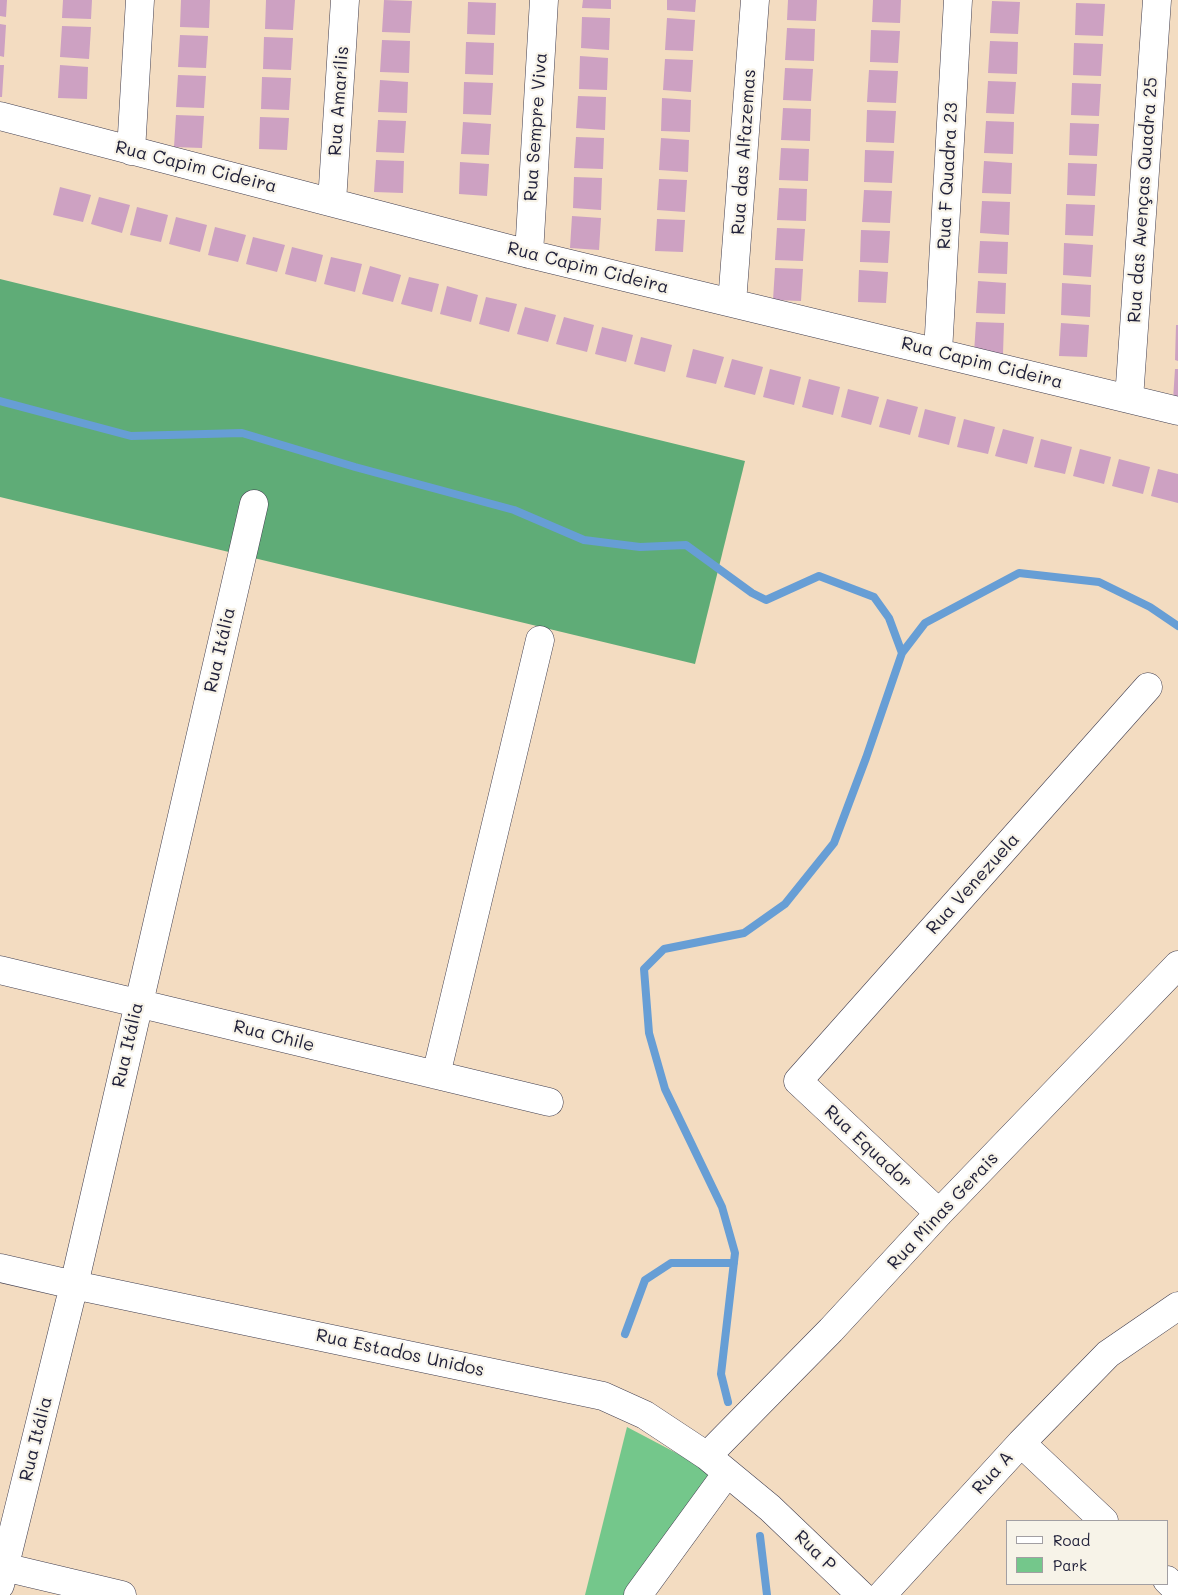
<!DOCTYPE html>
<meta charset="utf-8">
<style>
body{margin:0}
#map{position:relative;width:1178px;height:1595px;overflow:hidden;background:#f3dcc1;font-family:Mali,sans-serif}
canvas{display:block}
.legend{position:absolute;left:1006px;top:1520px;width:162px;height:65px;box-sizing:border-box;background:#f7f3e8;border:1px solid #a29fa3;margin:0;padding:6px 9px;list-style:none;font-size:15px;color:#22223b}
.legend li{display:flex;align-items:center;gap:10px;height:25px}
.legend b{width:25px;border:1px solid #a29fa3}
</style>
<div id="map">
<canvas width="1178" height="1595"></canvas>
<ul class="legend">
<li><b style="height:6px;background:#fff"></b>Road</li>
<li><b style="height:14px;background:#74c78b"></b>Park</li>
</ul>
</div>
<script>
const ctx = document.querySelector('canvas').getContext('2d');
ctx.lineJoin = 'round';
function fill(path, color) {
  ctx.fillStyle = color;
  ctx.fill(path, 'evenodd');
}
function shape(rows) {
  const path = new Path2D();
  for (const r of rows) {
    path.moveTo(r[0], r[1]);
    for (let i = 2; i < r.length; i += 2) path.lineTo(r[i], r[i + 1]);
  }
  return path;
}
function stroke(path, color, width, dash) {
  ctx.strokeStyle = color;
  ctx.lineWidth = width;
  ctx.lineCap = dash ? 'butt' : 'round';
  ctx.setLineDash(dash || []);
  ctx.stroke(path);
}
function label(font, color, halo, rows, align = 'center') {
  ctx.font = font + ' Mali,sans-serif';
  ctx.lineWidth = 4.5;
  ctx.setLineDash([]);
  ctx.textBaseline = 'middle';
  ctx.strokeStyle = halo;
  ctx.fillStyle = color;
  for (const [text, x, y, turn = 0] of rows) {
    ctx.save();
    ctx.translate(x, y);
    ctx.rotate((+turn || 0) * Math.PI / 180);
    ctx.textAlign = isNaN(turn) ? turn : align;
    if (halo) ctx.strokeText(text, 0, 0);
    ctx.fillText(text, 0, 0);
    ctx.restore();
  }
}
fill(shape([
 [627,1427,701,1466,708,1472,708,1480,628,1595,585,1595]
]), '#74c78b');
fill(shape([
 [0,279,745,461,695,664,0,497]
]), '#5fac77');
stroke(shape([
 [0,401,131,436,242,433,355,467,514,510,584,540,640,547,686,545,752,593,766,600,819,576,874,597,889,618,902,653],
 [625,1334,645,1280,671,1263,734,1263],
 [728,1402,721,1374,735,1253,722,1207,665,1089,649,1033,644,969,664,949,744,933,785,904,834,843,866,758,902,653,925,623,1019,573,1099,582,1150,607,1178,626],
 [760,1536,767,1595]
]), '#679ed5', 8);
fill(shape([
 [0,0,7,0,6,17,0,16],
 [63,0,92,0,91,19,62,18],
 [181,0,210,0,209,28,180,27],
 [266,0,295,0,293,30,265,29],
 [384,0,412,1,410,33,382,32],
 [583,0,611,0,611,9,582,8],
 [667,0,696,0,695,12,667,10],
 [788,0,817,0,816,21,787,20],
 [873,0,901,0,900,23,872,22],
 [992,1,1020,2,1018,34,990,33],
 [468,2,496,3,495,35,467,34],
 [1076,3,1105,4,1103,36,1075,35],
 [582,17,610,18,609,50,581,48],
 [667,18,695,20,693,51,665,50],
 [0,24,6,25,4,57,0,56],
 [62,26,91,27,89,59,60,57],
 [787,28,815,29,814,61,785,60],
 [871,30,900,31,898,63,870,62],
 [180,35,208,36,206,68,178,67],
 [264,37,293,38,291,70,263,69],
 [382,40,410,41,409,73,380,72],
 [990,41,1018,42,1017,74,988,73],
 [466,42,494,43,493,75,465,74],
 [1074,43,1103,44,1101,76,1073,75],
 [580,56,608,58,607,90,579,89],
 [665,59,693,60,691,92,663,90],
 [0,65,4,65,2,97,0,97],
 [60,65,88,67,87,99,58,98],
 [785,68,813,69,811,101,783,100],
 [869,70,898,71,896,103,867,102],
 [178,75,206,76,204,108,176,107],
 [262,77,291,78,289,110,261,109],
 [380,80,408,82,407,113,378,112],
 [988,81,1016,82,1014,114,986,113],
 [464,82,493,83,491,115,463,114],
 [1072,83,1101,84,1099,116,1071,115],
 [578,96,606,97,605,130,576,128],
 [662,98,691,100,690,132,661,131],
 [783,108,811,109,810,141,781,140],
 [867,110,896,111,894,143,866,142],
 [176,115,204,116,202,148,174,147],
 [260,117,289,118,287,150,259,149],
 [378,120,406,121,404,153,376,152],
 [986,121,1014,122,1013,154,984,153],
 [463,122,491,124,489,155,461,154],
 [1070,123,1099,124,1097,156,1069,155],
 [576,137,604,138,603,169,574,168],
 [661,138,689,140,688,172,659,170],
 [781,148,809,149,808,181,779,180],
 [865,150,894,151,892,183,864,182],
 [376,160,404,161,403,193,374,192],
 [984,161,1012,163,1011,194,982,193],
 [460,162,489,164,487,196,459,194],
 [1068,163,1097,164,1095,196,1067,195],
 [574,177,602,178,601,210,573,208],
 [659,179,687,180,685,212,657,210],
 [60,187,91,195,83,222,53,215],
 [779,188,807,189,806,221,777,220],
 [864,190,892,191,890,223,862,222],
 [99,197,130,205,122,233,91,224],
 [982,201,1010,202,1009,235,980,233],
 [1066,204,1095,205,1093,236,1065,235],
 [137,207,168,215,161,242,130,235],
 [572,216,601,218,599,250,570,248],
 [176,217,207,225,200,252,169,244],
 [657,219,685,220,683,252,655,251],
 [215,227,246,235,238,262,208,255],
 [777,228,805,229,803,261,775,260],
 [861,230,890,231,888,263,860,262],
 [253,237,285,245,277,272,246,264],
 [980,241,1008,242,1007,274,978,273],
 [1064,243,1093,245,1091,277,1063,275],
 [292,247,323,255,316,282,285,274],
 [331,257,362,264,355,292,324,284],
 [370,266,401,275,393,302,362,294],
 [775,268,803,269,801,301,773,300],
 [859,270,888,272,886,303,858,302],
 [409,277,439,284,432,312,401,304],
 [978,281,1006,283,1005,314,976,313],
 [1062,283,1091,285,1090,317,1061,315],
 [447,286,478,295,471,322,440,314],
 [486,297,517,304,509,332,479,324],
 [525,307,556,315,548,342,517,334],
 [564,317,594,325,587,352,556,344],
 [976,322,1004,323,1003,354,974,353],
 [1061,323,1089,325,1087,357,1059,356],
 [1176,325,1178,325,1178,361,1175,360],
 [602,327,633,335,626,362,595,354],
 [641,337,672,345,665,372,634,364],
 [693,349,724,357,716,384,686,377],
 [732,359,763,367,755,395,724,387],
 [770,369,801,377,794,405,763,397],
 [1175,369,1178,369,1178,401,1173,400],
 [809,379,840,387,833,415,802,407],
 [848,389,879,397,871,425,841,417],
 [887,399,918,407,910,435,879,427],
 [925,409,956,417,949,445,918,437],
 [964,419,995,427,988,454,957,447],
 [1003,429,1034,437,1027,464,995,456],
 [1041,439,1072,447,1065,474,1034,467],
 [1080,449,1111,457,1104,484,1073,476],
 [1119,459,1150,467,1143,494,1112,486],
 [1158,469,1178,474,1178,503,1151,496]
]), '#cda1c2');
const minor = shape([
 [0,116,529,254,1178,411],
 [131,151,140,0],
 [332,202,345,0],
 [529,254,544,0],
 [732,303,755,0],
 [938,352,958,0],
 [1129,399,1157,0],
 [0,970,549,1102],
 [436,1075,540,640],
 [939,1213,798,1081,1148,687],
 [0,1268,74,1285,603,1396,645,1415,707,1456,770,1508,861,1595],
 [1021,1443,1104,1521],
 [707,1456,831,1330,939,1213,1178,965],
 [0,1566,122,1595],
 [1167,1580,1178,1591],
 [0,1585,74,1285,254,504],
 [638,1595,727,1473],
 [882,1595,1021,1443,1108,1354,1178,1306]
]);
stroke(minor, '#413e4f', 29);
stroke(minor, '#fff', 28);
label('18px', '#22223b', '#f7f3e8', [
 ["Rua Amarílis",339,101,-86],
 ["Rua Sempre Viva",536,127,-86],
 ["Rua das Alfazemas",744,152,-86],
 ["Rua Capim Cideira",196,167,14],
 ["Rua F Quadra 23",948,176,-87],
 ["Rua das Avenças Quadra 25",1143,200,-86],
 ["Rua Capim Cideira",588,268,14],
 ["Rua Capim Cideira",982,363,14],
 ["Rua Itália",220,650,-77],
 ["Rua Venezuela",973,884,-48],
 ["Rua Chile",274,1036,14],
 ["Rua Itália",128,1045,-77],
 ["Rua Equador",868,1147,43],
 ["Rua Minas Gerais",943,1211,-47],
 ["Rua Estados Unidos",400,1353,12],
 ["Rua Itália",36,1439,-76],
 ["Rua A",993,1473,-48],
 ["Rua P",815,1551,44]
]);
</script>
